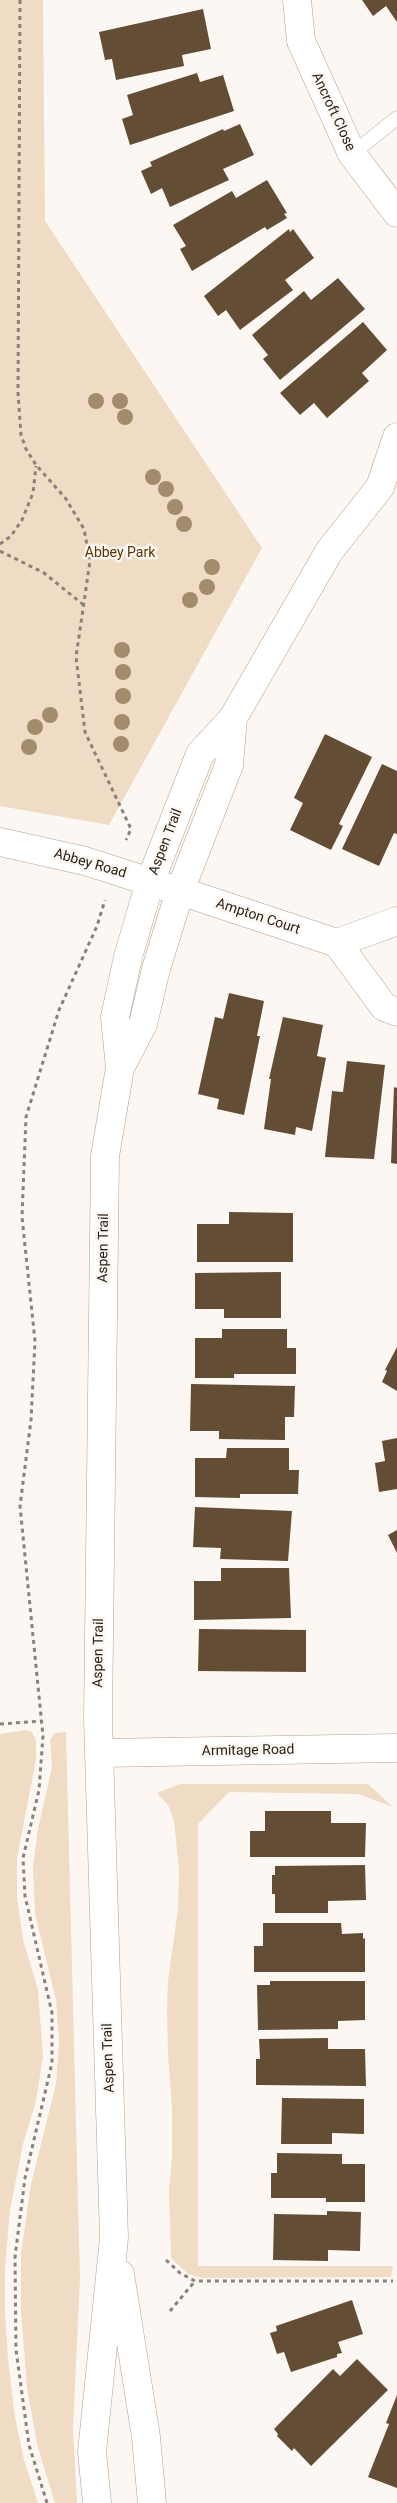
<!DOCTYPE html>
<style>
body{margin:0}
canvas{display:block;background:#fcf7f2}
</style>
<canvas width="397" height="2503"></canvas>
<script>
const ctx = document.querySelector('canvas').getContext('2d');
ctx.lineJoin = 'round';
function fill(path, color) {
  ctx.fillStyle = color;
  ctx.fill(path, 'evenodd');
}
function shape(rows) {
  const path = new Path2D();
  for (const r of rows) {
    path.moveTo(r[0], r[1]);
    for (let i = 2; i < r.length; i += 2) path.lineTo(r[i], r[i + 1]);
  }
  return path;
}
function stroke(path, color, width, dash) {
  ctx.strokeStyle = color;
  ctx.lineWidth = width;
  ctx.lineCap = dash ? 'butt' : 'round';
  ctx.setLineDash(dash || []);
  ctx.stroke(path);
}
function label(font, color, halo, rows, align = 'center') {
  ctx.font = font + ' Roboto,sans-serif';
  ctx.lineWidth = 5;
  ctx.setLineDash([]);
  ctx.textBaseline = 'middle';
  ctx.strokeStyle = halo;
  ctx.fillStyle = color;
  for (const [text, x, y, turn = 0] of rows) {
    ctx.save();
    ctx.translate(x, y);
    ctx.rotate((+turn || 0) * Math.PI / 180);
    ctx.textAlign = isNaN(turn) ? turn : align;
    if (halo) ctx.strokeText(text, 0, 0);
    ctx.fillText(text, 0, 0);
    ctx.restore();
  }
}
fill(shape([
 [0,0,43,0,45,221,262,548,109,825,0,806],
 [26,1730,32,1732,36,1740,36,1760,17,1858,17,1897,23,1940,38,1989,43,2057,36,2101,23,2144,10,2210,5,2269,5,2311,8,2359,15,2417,24,2460,38,2503,0,2503,0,1734],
 [66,1732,80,2279,73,2428,77,2503,55,2503,38,2448,27,2388,21,2310,21,2253,31,2184,56,2084,59,2041,56,2000,35,1914,33,1866,38,1829,52,1767,50,1740,55,1733],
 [180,1784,368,1784,393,1807,358,1794,229,1792,198,1824,198,2266,393,2266,391,2277,202,2278,188,2274,171,2258,169,2190,172,2157,172,2108,168,2055,167,2009,168,1981,178,1909,179,1871,174,1821,168,1805,157,1793]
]), '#f0dcc5');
fill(shape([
 [362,0,397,0,397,22,386,6,373,16],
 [203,9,211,49,182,55,184,66,116,80,112,59,105,60,99,32],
 [197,73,200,82,223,75,234,111,130,145,122,119,133,115,127,95],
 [240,124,254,155,223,169,229,180,170,207,162,188,151,194,141,171,152,166,150,162,223,129,224,131],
 [267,180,287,213,284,214,287,218,267,230,265,227,192,271,180,249,186,246,173,225,232,191,236,198],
 [289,229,290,232,293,229,314,258,285,280,293,290,240,330,226,310,218,316,204,296],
 [338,278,365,309,280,380,263,359,268,355,252,335,304,291,311,300],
 [363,322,387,350,362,373,369,381,327,418,314,403,300,415,280,393],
 [325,734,372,757,339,824,343,826,331,850,290,830,303,803,294,798],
 [382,764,397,771,397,834,394,833,379,866,342,849],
 [229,993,264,1001,257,1036,260,1036,244,1115,217,1109,219,1099,198,1094,215,1017,223,1019],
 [283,1017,323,1025,317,1056,326,1058,312,1131,296,1127,295,1135,264,1129,271,1079,269,1079],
 [347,1061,385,1065,374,1159,325,1157,332,1091,343,1092],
 [394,1087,397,1088,397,1164,391,1163],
 [229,1212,293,1213,293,1262,197,1262,197,1224,229,1224],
 [281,1272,281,1318,224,1318,224,1309,195,1309,195,1273],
 [222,1329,287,1329,287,1348,296,1348,296,1374,234,1374,234,1378,195,1378,195,1338,222,1338],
 [397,1347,397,1391,382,1382,387,1371,385,1370],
 [191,1384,295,1386,294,1417,285,1417,285,1440,219,1439,219,1431,190,1431],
 [397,1438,397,1489,379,1492,375,1463,385,1461,382,1441],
 [227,1448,289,1448,289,1470,299,1470,298,1494,240,1494,240,1498,195,1497,195,1458,226,1458],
 [195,1507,292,1511,288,1561,220,1559,221,1548,193,1547],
 [397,1530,397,1553,388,1535],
 [221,1568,289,1568,291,1618,194,1620,194,1581,221,1581],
 [199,1629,306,1630,306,1672,198,1671],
 [265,1811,331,1811,331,1823,366,1823,365,1857,250,1857,250,1831,265,1831],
 [365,1865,366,1900,328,1901,328,1913,275,1913,275,1894,272,1894,272,1875,275,1875,275,1866],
 [263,1923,341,1923,342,1934,363,1933,363,1939,365,1938,365,1972,254,1972,254,1946,263,1946],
 [270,1981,365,1981,365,2020,338,2021,338,2029,258,2030,257,1985,270,1985],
 [328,2038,328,2049,365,2049,366,2086,256,2085,256,2059,260,2059,259,2039],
 [282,2098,364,2099,364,2134,332,2133,332,2144,281,2144],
 [277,2153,342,2154,342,2164,365,2164,365,2202,326,2202,326,2198,271,2198,271,2173,277,2173],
 [327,2211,361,2212,360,2251,328,2250,328,2261,273,2260,274,2214,327,2215],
 [352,2300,363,2334,338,2342,342,2353,337,2354,337,2357,291,2372,284,2352,277,2354,270,2333,277,2331,276,2326],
 [357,2359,388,2390,311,2466,294,2448,292,2451,277,2436,278,2434,274,2429,333,2369,340,2376],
 [397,2395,397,2488,368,2477,389,2424,386,2423]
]), '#634d34');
const lane = shape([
 [352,154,397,118]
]);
const street = shape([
 [297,0,301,41,352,154,397,213],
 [180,891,337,943,384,1007,397,1012],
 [337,943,397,921],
 [100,1753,397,1748]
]);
const secondary = shape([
 [0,842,85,861,169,888],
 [120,1068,143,1024,156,969,180,891,229,765,233,718],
 [120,2274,146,2437,152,2503],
 [97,2503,92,2452,114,2238,98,1719,105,1156,120,1068,115,1017,128,957,150,882,200,754,233,718,330,550,380,487,397,437]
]);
stroke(lane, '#b6a088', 15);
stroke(street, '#b6a088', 29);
stroke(secondary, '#b6a088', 29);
stroke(shape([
 [20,0,18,393,21,435,26,449,36,465,66,499,84,529,90,561,76,657,85,732,131,829,126,840],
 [0,544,11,536,22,520,33,493,36,466],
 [0,551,44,573,85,606],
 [0,1724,41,1721],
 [166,2260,180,2273,195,2281,393,2281],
 [170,2311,195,2281],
 [47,2503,29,2445,16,2350,15,2257,25,2178,52,2063,52,2013,25,1896,23,1858,39,1790,43,1736,20,1506,31,1420,35,1341,22,1217,26,1117,59,1010,97,926,105,900]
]), '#88827a', 3, [4, 4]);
stroke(lane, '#fff', 14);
stroke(street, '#fff', 28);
stroke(secondary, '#fff', 28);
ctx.fillStyle = '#a18c6d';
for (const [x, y] of [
 [96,401],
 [120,401],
 [125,417],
 [153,477],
 [166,489],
 [175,507],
 [184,524],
 [212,567],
 [207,587],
 [190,600],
 [122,650],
 [123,672],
 [123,696],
 [50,715],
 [122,722],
 [35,727],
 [121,744],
 [29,747]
]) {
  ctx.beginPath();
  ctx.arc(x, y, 8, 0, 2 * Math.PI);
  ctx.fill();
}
label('14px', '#241c12', '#fcf7f2', [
 ["Ancroft Close",333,112,65],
 ["Aspen Trail",166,842,-69],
 ["Abbey Road",90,864,16],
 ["Ampton Court",258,917,18],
 ["Aspen Trail",104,1248,-89],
 ["Aspen Trail",99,1653,-89],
 ["Armitage Road",248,1751,-1],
 ["Aspen Trail",109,2058,-92]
]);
label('14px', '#573401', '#fcf7f2', [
 ["Abbey Park",120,553]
]);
</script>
